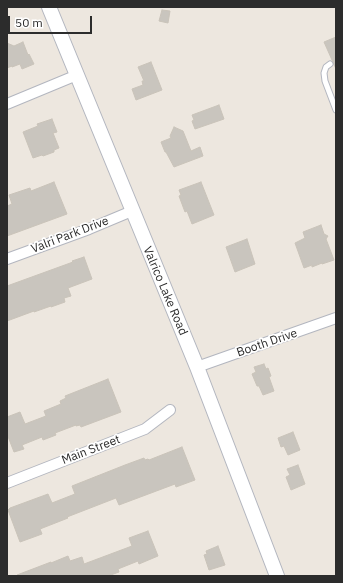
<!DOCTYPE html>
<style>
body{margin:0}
#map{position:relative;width:343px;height:583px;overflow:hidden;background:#ede7df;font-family:"IBM Plex Sans",sans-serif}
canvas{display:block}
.frame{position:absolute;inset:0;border:8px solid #2c2c2c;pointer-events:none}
.scale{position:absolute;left:8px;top:16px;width:84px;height:18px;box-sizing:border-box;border:2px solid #2c2c2c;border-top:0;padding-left:5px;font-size:12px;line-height:14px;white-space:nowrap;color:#2c2c2c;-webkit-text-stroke:3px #fff;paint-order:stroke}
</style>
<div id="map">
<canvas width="343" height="583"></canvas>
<div class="frame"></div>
<div class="scale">50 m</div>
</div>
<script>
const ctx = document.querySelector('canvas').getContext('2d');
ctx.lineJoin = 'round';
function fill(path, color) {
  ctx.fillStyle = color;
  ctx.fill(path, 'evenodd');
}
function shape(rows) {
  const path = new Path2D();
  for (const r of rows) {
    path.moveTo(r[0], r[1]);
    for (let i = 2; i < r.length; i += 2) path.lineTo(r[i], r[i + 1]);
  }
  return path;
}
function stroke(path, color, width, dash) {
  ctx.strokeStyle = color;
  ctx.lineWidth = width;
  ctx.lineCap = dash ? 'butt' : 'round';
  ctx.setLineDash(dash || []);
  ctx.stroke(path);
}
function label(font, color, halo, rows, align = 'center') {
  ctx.font = font + ' "IBM Plex Sans",sans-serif';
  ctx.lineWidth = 3.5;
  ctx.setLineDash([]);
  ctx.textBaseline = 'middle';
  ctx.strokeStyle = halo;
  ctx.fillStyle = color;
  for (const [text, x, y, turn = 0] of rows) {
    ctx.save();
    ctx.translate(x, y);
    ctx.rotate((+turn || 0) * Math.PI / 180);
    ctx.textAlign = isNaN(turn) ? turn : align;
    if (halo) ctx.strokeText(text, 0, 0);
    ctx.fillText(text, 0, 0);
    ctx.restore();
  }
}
const building = shape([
 [162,10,170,11,168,23,159,21,162,10],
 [336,37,336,69,324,42,336,37],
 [23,42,28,55,29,54,34,64,22,69,20,64,12,67,12,66,7,68,7,43,14,46,23,42],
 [151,62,162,90,136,100,132,89,143,85,142,81,144,81,138,67,151,62],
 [219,105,224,119,195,129,192,121,194,120,192,115,219,105],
 [52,119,57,132,53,133,59,148,54,150,54,152,43,156,42,155,33,158,23,132,38,126,37,124,52,119],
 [174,127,183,131,191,151,200,147,203,156,174,167,166,152,165,152,161,142,171,138,170,136,174,127],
 [54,182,67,214,7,236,7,206,12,204,9,195,30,188,31,191,54,182],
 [201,182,214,215,192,224,187,211,185,212,179,196,181,195,179,190,201,182],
 [321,225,324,234,328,236,326,239,334,260,322,264,322,263,312,267,312,265,304,268,295,243,305,238,303,232,321,225],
 [247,239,255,264,235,272,226,247,247,239],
 [84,257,92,279,68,288,71,296,64,298,65,302,51,307,51,306,34,312,34,311,7,321,7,286,73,262,72,261,84,257],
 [264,364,266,369,268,368,271,376,269,377,274,391,263,395,259,386,257,386,252,374,256,372,254,367,264,364],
 [108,379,121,412,81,427,80,425,76,426,76,425,55,433,56,435,43,440,42,437,22,445,24,449,14,452,7,434,7,417,20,412,25,424,46,416,44,411,61,404,60,401,66,398,65,396,108,379],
 [293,432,300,450,288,455,284,446,281,447,278,438,293,432],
 [182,447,195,480,176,487,175,484,119,505,116,498,67,517,68,518,40,529,42,534,20,542,8,510,10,508,48,494,52,503,75,494,72,486,125,465,144,458,145,460,148,459,149,460,182,447],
 [298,465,305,484,291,490,286,477,290,475,287,469,298,465],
 [148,531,158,556,139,564,138,561,118,569,119,572,108,576,17,576,17,575,51,562,51,563,68,556,70,561,82,557,84,564,132,546,129,538,148,531],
 [218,546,225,565,209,570,204,555,207,554,206,551,218,546]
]);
fill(building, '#c9c5be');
stroke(building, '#c9c3b9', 1);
const lane = shape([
 [330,64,326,67,324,73,325,81,336,110]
]);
const street = shape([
 [7,104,77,75],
 [7,259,89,229,132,211],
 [197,367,336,318],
 [7,483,145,429,170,410]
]);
const secondary = shape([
 [49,7,197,367,277,576]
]);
stroke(lane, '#b3b6bf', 7);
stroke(street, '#b3b6bf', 12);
stroke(secondary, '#b3b6bf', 16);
stroke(lane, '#fff', 5);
stroke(street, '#fff', 10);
stroke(secondary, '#fff', 14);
label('12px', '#2c2c2c', '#fff', [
 ["Valri Park Drive",70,235,-21],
 ["Valrico Lake Road",165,291,67],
 ["Booth Drive",267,343,-19],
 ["Main Street",91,450,-21]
]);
</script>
